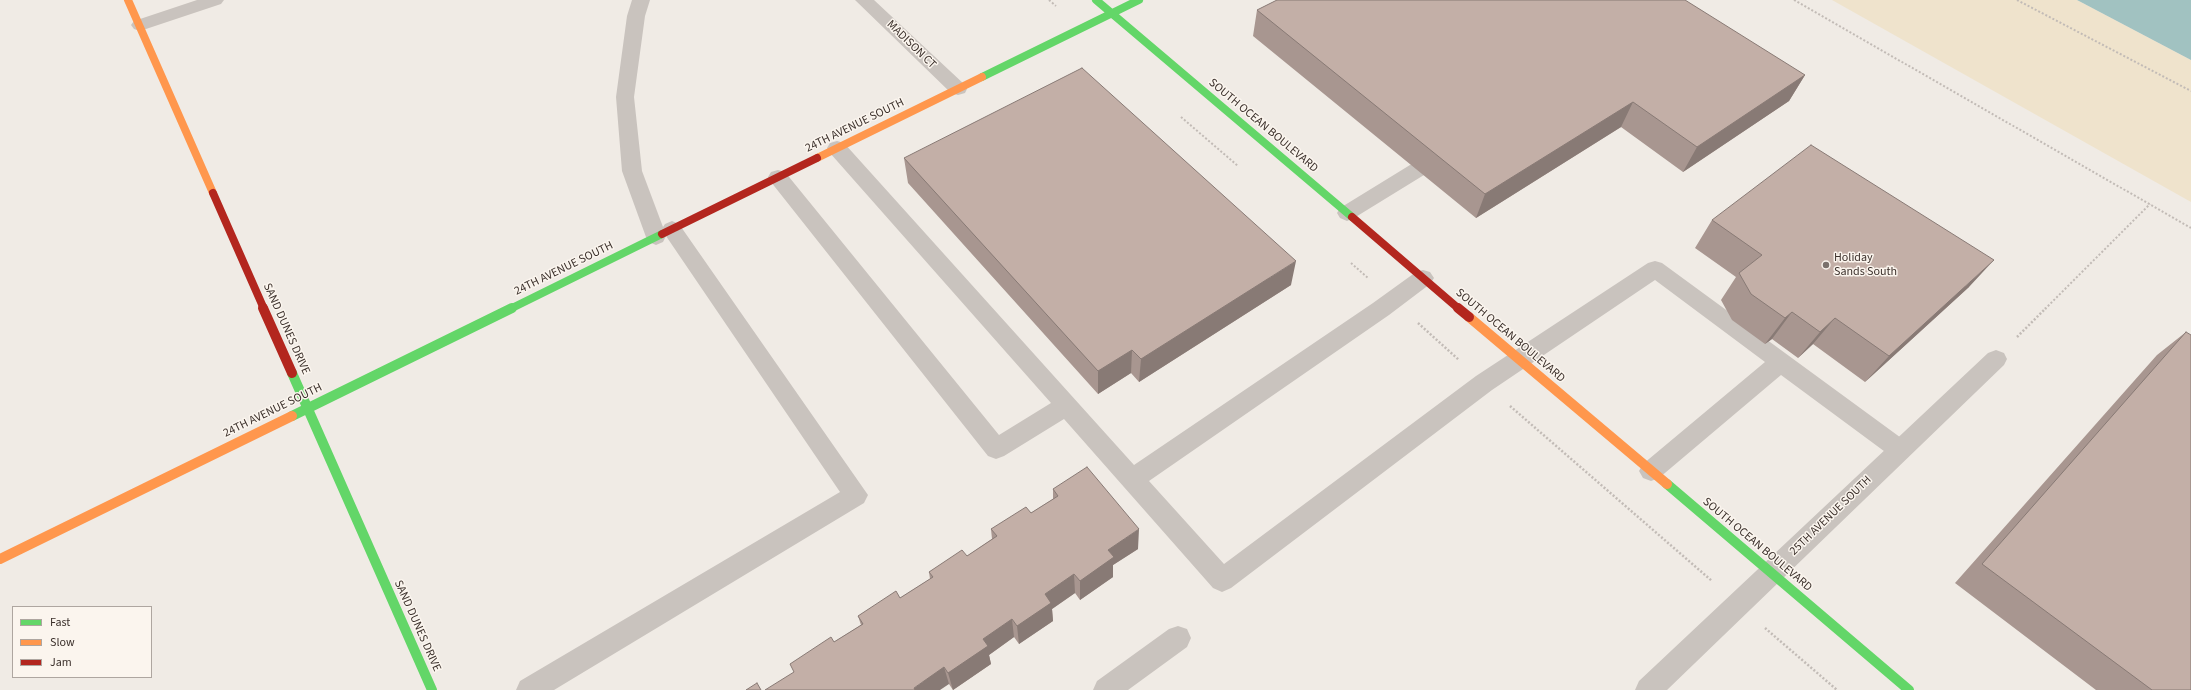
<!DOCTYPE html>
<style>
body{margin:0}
#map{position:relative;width:2191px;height:690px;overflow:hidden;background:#f0ebe5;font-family:"Source Sans 3",sans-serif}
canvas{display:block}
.legend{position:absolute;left:12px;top:606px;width:140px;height:72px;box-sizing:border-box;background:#fbf5ee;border:1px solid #aea6a0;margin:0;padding:5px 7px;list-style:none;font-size:12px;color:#3b302b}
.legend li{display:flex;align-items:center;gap:8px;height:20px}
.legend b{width:20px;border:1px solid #aea6a0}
</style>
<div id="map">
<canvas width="2191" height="690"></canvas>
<ul class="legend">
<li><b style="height:5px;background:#63d668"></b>Fast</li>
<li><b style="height:5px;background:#ff974d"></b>Slow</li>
<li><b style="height:5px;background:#b3261e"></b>Jam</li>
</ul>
</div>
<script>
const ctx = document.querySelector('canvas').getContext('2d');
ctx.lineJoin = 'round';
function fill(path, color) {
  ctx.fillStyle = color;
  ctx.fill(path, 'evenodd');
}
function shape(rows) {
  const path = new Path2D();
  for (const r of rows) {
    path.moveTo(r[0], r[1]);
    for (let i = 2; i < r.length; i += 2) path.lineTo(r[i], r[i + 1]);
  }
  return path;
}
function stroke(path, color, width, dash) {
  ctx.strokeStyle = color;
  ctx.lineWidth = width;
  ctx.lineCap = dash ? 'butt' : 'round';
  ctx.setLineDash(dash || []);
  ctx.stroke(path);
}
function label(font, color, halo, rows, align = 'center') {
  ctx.font = font + ' "Source Sans 3",sans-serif';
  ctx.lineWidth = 3;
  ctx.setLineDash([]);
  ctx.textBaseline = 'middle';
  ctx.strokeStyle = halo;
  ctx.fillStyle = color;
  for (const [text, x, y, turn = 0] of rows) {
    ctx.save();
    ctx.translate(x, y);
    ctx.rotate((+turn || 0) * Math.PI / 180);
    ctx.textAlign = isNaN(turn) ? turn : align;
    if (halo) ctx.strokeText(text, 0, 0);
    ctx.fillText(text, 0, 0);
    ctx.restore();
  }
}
fill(shape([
 [1832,0,2077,0,2191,60,2191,202]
]), '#efe3cc');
fill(shape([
 [2077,0,2191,0,2191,60]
]), '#a1c2c1');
stroke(shape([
 [1049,0,1056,6],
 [1794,0,2191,228],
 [2017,0,2191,91],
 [1181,117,1238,166],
 [1351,263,1368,278],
 [2045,309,2150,204]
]), '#c2bbb6', 2, [2, 2]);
stroke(shape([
 [1418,323,1459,360],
 [2017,337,2046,308],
 [1510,406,1712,581],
 [1765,628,1837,690]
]), '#c2bbb6', 2.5, [2, 2]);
fill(shape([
 [197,0,224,0,221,4,140,31,134,29,131,25,134,21,197,0],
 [632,0,650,0,645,16,634,97,642,171,663,227,665,224,672,221,679,224,868,495,864,503,554,690,516,690,520,681,840,492,666,236,663,242,656,245,649,242,646,237,622,171,616,97,627,16,632,0],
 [837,141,844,143,1134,465,1373,303,1416,272,1423,270,1430,272,1434,278,1430,284,1389,315,1149,481,1224,564,1476,376,1648,263,1655,261,1662,263,1908,443,1912,450,1908,457,1900,460,1892,457,1781,375,1659,478,1651,481,1643,478,1639,471,1643,464,1765,362,1655,280,1492,390,1231,588,1222,592,1213,588,1064,419,1004,456,996,459,988,456,771,182,768,177,771,172,778,170,785,172,999,435,1051,403,830,153,827,148,830,143,837,141],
 [1417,163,1424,165,1427,170,1424,175,1354,218,1347,221,1340,218,1337,213,1340,208,1410,165,1417,163],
 [1178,626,1187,629,1191,638,1187,647,1128,690,1093,690,1097,681,1169,629,1178,626]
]), '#c9c3be');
fill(shape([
 [855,0,874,0,965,85,967,89,965,93,958,95,951,93,855,0],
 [1996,350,2004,353,2007,359,2004,365,1667,690,1635,690,1639,681,1988,353,1996,350]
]), '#c9c3be');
stroke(shape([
 [1096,0,1352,217],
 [982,77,1139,0],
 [510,309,662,234]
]), '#63d668', 8);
stroke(shape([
 [292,373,432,690],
 [292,416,512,308],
 [1667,484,1909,690]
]), '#63d668', 10);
stroke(shape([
 [128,0,213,193],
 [817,158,982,77]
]), '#ff974d', 8);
stroke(shape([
 [1469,317,1667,484],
 [0,559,292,416]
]), '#ff974d', 10);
stroke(shape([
 [213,193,264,309],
 [1352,217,1459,309],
 [662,234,817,158]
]), '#b3261e', 8);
stroke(shape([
 [263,308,292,373],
 [1458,308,1469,317]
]), '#b3261e', 10);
fill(shape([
 [1257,10,1805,75,1789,101,1683,172,1621,127,1476,218,1253,36],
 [904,158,1291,285,1139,382,1131,373,1098,394,908,183],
 [1712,220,1969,287,1865,382,1813,344,1798,358,1772,339,1765,344,1732,320,1721,300,1736,277,1695,248],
 [2186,332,2191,690,2096,690,1955,583,2157,355],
 [1053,489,1138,549,1113,565,1113,577,1080,600,1075,593,1052,609,1053,621,1019,644,1014,637,989,655,991,664,953,690,949,684,794,672,834,642,861,625,858,616,900,598,930,579,929,572,967,556,992,539,991,529,1031,513,1053,499]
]), '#a89690');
fill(shape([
 [1805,75,1789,101,1683,172,1697,147],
 [1633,102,1621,127,1476,218,1485,194],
 [1994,260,1969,287,1865,382,1889,356],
 [1296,261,1291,285,1139,382,1141,359],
 [1792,312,1772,339,1765,344,1785,318],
 [1835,318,1813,344,1798,358,1820,332],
 [1132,350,1131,373,1098,394,1098,371],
 [1139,529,1138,549,1113,565,1113,577,1080,600,1080,581,1108,550],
 [1074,574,1075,593,1052,609,1053,621,1019,644,1017,626,1045,594],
 [1012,619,1014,637,989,655,991,664,953,690,948,673,983,639],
 [944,667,949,684,940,690,914,690,914,688]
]), '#887a75');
const building = shape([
 [1277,0,1685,0,1805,75,1697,147,1633,102,1485,194,1257,10,1277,0],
 [1082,68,1296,261,1141,359,1132,350,1098,371,904,158,1082,68],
 [1811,145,1994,260,1889,356,1835,318,1820,332,1792,312,1785,318,1751,294,1739,273,1762,255,1712,220,1811,145],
 [2186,332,2191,335,2191,690,2152,690,1982,564,2186,332],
 [1087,467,1139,529,1108,550,1114,557,1080,581,1074,574,1045,594,1051,603,1017,626,1012,619,983,639,988,646,948,673,944,667,914,688,915,690,765,690,794,672,790,664,831,637,834,642,863,624,858,616,896,591,900,598,933,577,929,572,962,550,967,556,997,536,991,529,1026,507,1031,513,1058,496,1053,489,1087,467],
 [757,683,761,690,746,690,757,683]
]);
fill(building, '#c3afa7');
stroke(building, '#887a75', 1);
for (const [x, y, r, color] of [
 [1826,265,4,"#7a716c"]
]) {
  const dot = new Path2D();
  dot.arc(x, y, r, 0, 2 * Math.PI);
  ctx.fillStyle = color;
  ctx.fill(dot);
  stroke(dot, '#fbf5ee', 1.5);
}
label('12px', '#3b302b', '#fbf5ee', [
 ["MADISON CT",911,45,44],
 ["24TH AVENUE SOUTH",855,126,-26],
 ["SOUTH OCEAN BOULEVARD",1263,126,40],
 ["24TH AVENUE SOUTH",564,269,-26],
 ["SAND DUNES DRIVE",286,329,66],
 ["SOUTH OCEAN BOULEVARD",1510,336,40],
 ["24TH AVENUE SOUTH",273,411,-26],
 ["25TH AVENUE SOUTH",1831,516,-44],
 ["SOUTH OCEAN BOULEVARD",1757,545,40],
 ["SAND DUNES DRIVE",417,626,66]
]);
label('12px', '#3b302b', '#fbf5ee', [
 ["Holiday",1834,258],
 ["Sands South",1834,272]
], 'left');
</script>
